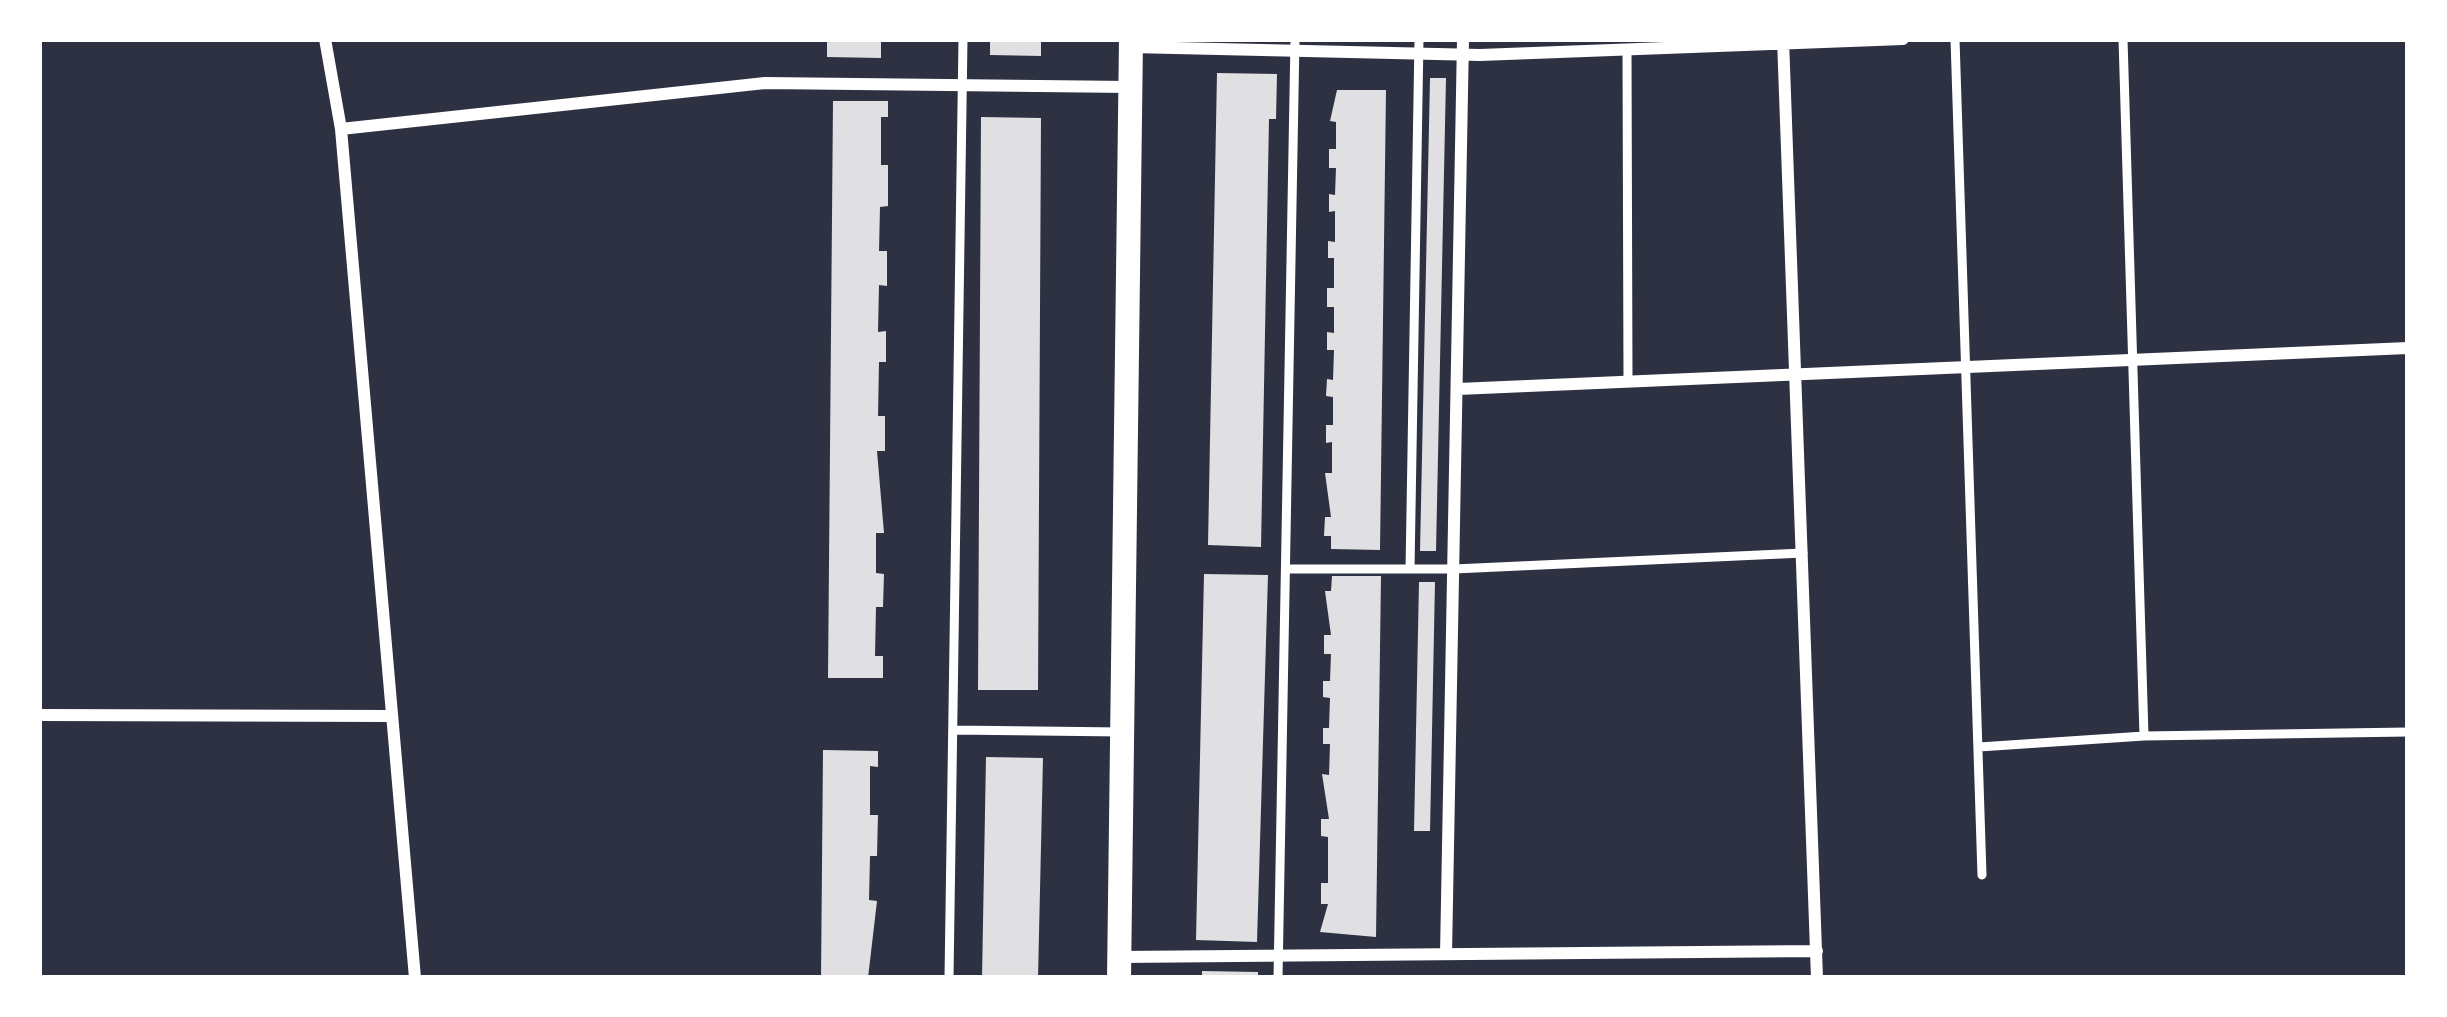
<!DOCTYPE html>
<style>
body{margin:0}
#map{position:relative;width:2447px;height:1017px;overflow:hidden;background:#2d3142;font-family:"Exo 2",sans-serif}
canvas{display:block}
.frame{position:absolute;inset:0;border:42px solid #fff;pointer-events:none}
</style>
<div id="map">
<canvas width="2447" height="1017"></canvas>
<div class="frame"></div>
</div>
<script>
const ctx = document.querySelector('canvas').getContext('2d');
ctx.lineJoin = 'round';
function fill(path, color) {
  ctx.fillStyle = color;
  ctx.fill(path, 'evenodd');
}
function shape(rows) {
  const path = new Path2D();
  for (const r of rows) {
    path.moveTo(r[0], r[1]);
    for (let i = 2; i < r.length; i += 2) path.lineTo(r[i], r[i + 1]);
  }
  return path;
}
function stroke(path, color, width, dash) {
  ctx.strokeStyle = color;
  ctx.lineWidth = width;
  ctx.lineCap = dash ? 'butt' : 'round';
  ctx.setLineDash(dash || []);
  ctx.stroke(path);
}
fill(shape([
 [827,39,881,39,881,58,827,57],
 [990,39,1041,39,1041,56,990,55],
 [1217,73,1277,74,1276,119,1269,119,1261,547,1208,545],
 [1430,78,1446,78,1436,551,1420,551],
 [1337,90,1386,90,1380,550,1331,549,1331,536,1324,536,1325,517,1331,517,1325,473,1332,473,1332,442,1326,443,1326,425,1333,425,1333,397,1326,396,1327,379,1333,380,1334,350,1327,350,1327,332,1334,333,1334,307,1327,307,1327,288,1334,288,1334,258,1328,258,1328,241,1335,242,1335,211,1329,212,1329,194,1335,195,1336,168,1329,168,1329,149,1336,149,1336,122,1330,121],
 [833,101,888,101,888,117,881,117,881,165,888,165,888,206,880,207,879,251,887,251,887,286,879,285,878,332,886,331,886,362,879,362,878,416,885,416,885,451,877,451,884,533,876,533,876,573,884,574,883,607,876,607,875,656,883,656,883,678,828,678],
 [981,117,1041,118,1038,690,978,690],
 [1204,574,1268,575,1257,942,1196,940],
 [1332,576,1381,576,1376,937,1320,932,1328,904,1321,904,1321,883,1328,883,1328,837,1321,836,1321,819,1329,819,1322,774,1329,775,1330,744,1323,744,1323,728,1329,728,1330,698,1323,697,1323,681,1330,681,1331,654,1324,654,1324,635,1331,635,1325,591,1331,591],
 [1419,582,1435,582,1430,831,1414,831],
 [823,750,878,751,878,767,870,766,870,815,878,815,877,856,870,856,869,900,877,901,868,978,821,978],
 [986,757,1043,758,1038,978,982,978],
 [1202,971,1258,972,1258,978,1202,978]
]), '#e0e0e3');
stroke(shape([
 [1955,39,1982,875],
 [2123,39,2144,736],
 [1627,50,1628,381],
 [1286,569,1454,569,1803,553],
 [1410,569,1419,39],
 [953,730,1122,732],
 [1979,747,2144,736,2408,732],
 [949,978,963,39],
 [1278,978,1295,39]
]), '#fff', 9);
stroke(shape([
 [325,39,341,129,415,978],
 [1783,39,1817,978],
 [1131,47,1480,55,1903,39],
 [341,129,765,83,1129,87],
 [1458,389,2408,348],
 [39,715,392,716],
 [1446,954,1463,39],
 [1120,957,1817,951]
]), '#fff', 12);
stroke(shape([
 [1119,978,1131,39]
]), '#fff', 24);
</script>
